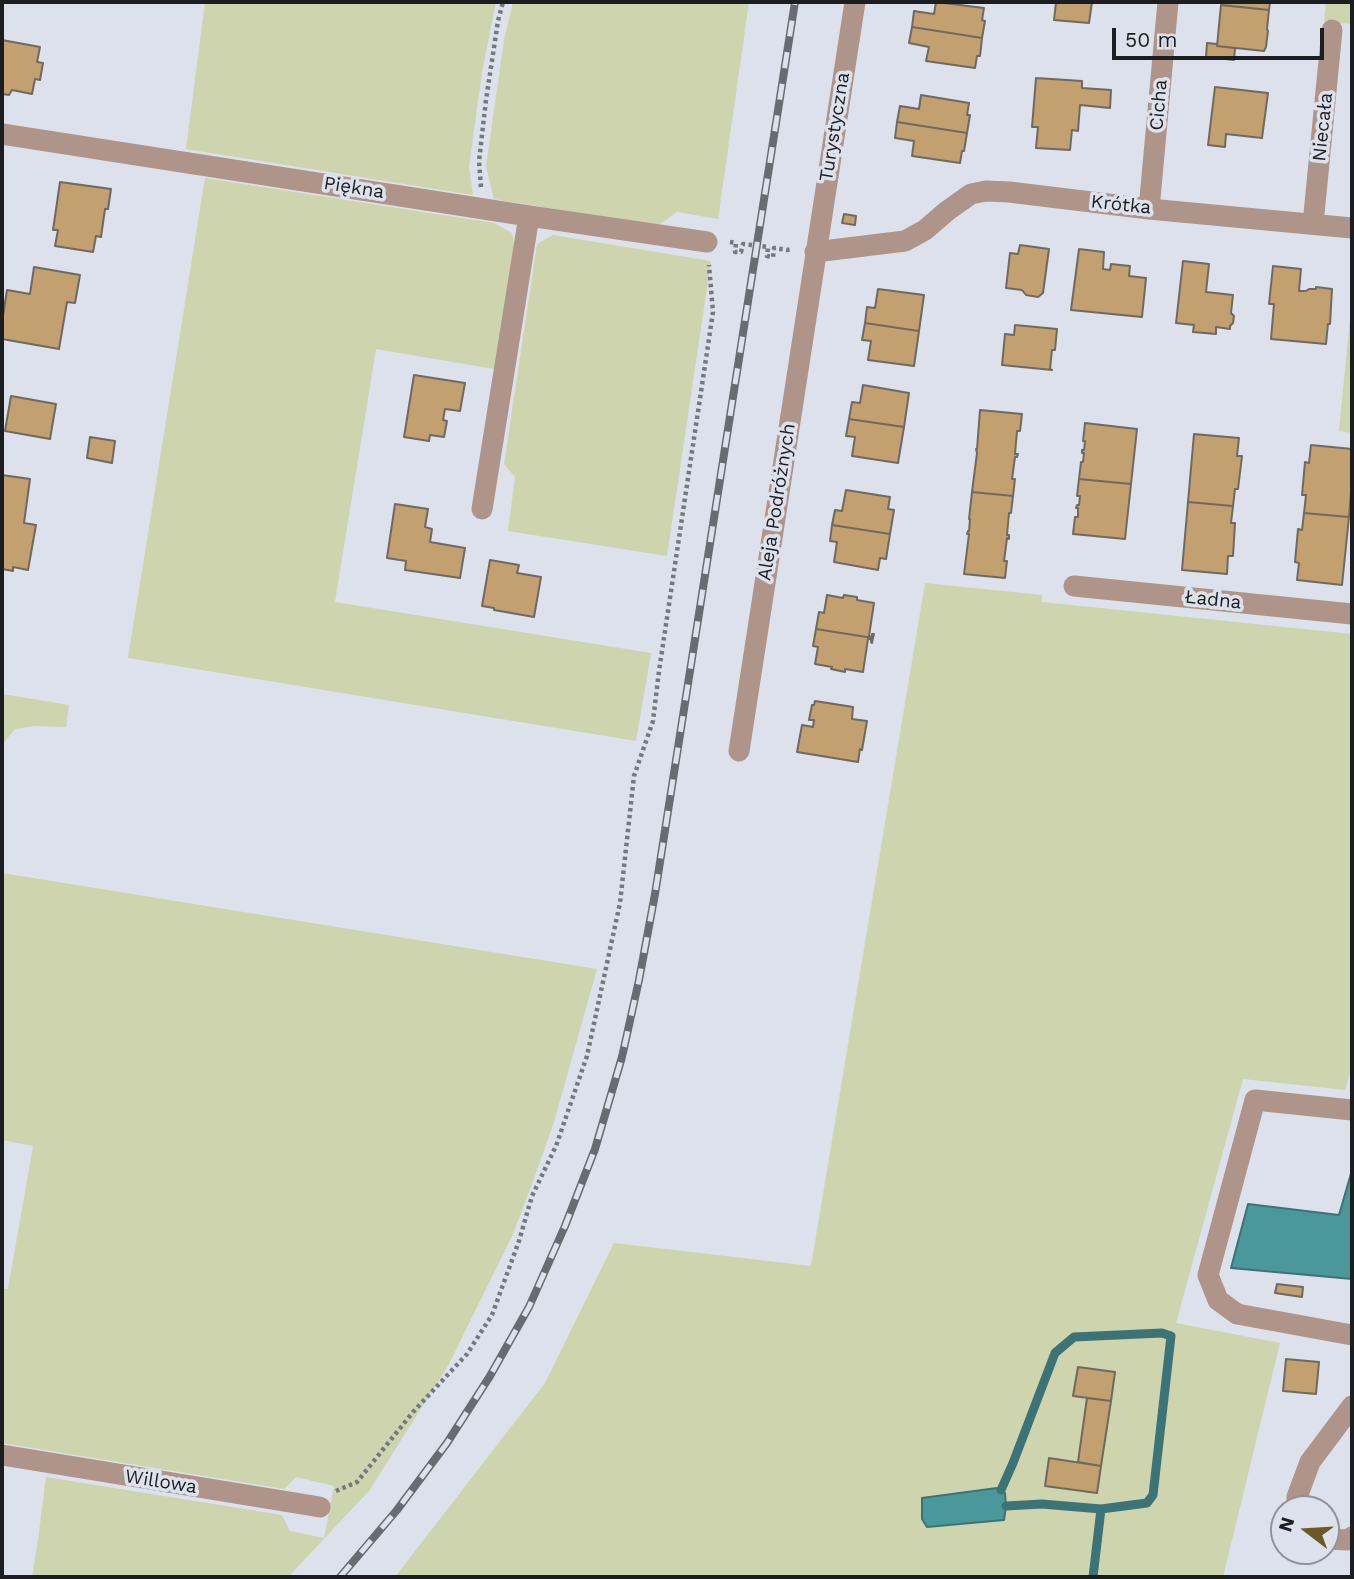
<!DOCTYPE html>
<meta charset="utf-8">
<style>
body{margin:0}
#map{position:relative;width:1354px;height:1579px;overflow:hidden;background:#dce1eb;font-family:"Work Sans",sans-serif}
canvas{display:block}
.frame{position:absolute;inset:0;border:4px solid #1c1d21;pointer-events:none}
.north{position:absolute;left:1270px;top:1495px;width:70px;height:70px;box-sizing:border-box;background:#dce1eb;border:2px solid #8f939a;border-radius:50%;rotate:287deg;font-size:19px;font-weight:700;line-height:28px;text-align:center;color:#1c1d21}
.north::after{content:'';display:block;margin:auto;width:24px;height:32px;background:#6b5927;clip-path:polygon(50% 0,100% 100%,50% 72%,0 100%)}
.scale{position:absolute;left:1112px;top:28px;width:212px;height:32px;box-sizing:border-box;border:4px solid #1c1d21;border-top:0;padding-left:9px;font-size:21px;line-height:24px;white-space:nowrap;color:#1c1d21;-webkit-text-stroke:5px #dce1eb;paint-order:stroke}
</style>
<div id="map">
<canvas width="1354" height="1579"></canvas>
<div class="frame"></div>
<div class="north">N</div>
<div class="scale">50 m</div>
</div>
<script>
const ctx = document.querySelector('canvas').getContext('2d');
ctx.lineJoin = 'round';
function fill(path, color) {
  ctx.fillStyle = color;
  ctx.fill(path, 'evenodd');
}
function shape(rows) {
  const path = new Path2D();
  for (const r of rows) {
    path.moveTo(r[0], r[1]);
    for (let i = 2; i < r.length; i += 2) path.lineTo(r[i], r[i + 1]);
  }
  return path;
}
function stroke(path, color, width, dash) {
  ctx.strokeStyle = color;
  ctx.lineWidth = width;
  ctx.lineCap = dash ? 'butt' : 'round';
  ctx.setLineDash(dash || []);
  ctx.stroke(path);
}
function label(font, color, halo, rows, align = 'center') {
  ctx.font = font + ' "Work Sans",sans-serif';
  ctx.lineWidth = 7;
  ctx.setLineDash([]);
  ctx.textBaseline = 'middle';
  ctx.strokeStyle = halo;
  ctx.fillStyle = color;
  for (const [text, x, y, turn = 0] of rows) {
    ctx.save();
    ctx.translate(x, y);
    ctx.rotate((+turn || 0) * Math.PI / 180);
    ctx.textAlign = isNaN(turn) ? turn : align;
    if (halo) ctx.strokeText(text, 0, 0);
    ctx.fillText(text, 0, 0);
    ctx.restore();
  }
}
fill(shape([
 [205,2,496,2,482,72,469,167,473,195,186,149],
 [513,2,749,2,718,219,677,212,657,226,494,199,486,166,504,40],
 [1326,2,1352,2,1352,24,1324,22],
 [205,178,494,223,512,233,515,248,494,369,376,349,335,602,651,653,636,741,128,658],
 [553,235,711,261,667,556,508,531,515,477,504,464,537,244],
 [1352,299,1352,433,1339,431],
 [925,583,1042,595,1042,602,1352,634,1352,1067,1345,1090,1243,1079,1176,1323,1280,1343,1223,1577,395,1577,545,1383,614,1243,811,1266],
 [2,694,69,705,66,727,35,726,15,729,2,745],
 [2,873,597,969,554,1122,535,1176,513,1234,449,1364,369,1491,288,1577,32,1577,38,1540,46,1477,282,1515,290,1531,324,1538,334,1486,296,1477,284,1489,2,1443,2,1289,8,1289,33,1146,2,1140]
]), '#ced4ae');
const water = shape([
 [1352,1170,1352,1279,1231,1268,1248,1204,1339,1215,1352,1170],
 [997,1488,1005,1493,1006,1506,1004,1520,927,1527,922,1519,922,1498,997,1488]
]);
fill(water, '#4a989a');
stroke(water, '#3c7376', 2);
stroke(shape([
 [1001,1490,1013,1463,1055,1353,1074,1337,1162,1333,1171,1336,1153,1495,1147,1503,1101,1509,1042,1504,1006,1506],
 [1093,1577,1101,1509]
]), '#3c7376', 9);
const building = shape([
 [936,2,984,8,982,20,985,21,982,38,912,27,914,11,934,14,936,2],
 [1056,2,1092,2,1089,23,1054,20,1056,2],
 [1222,2,1270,2,1269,10,1221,5,1222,2],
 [1221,5,1269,10,1267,29,1268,31,1266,47,1264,51,1217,46,1221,5],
 [912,27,982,38,980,56,977,56,975,68,926,61,929,47,909,43,912,27],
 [2,40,40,47,37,62,43,63,40,80,35,79,32,94,12,90,9,95,2,94,2,40],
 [1207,43,1217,44,1217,46,1235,48,1234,60,1206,57,1207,43],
 [1036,78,1082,81,1082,88,1111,90,1110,108,1080,105,1078,131,1072,130,1070,150,1036,148,1038,127,1032,127,1036,78],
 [1215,87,1268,93,1262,138,1226,134,1225,147,1208,145,1215,87],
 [921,95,969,103,967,115,970,115,967,133,897,122,900,106,919,109,921,95],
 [897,122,967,133,964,151,962,151,960,163,912,156,914,141,895,138,897,122],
 [60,182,111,189,108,209,105,209,101,237,96,236,93,252,55,246,58,230,53,230,60,182],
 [844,214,856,216,855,225,842,223,844,214],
 [1020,245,1049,249,1043,293,1038,297,1026,295,1022,290,1006,288,1010,253,1018,254,1020,245],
 [1079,249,1104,252,1103,269,1110,270,1111,264,1130,266,1129,276,1146,278,1142,317,1071,310,1079,249],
 [1183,261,1209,264,1206,292,1233,295,1231,313,1234,316,1233,323,1230,326,1230,329,1216,327,1216,334,1193,332,1194,325,1176,323,1183,261],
 [1273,266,1301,269,1299,291,1306,291,1309,289,1316,289,1316,287,1332,289,1330,324,1328,324,1326,344,1271,339,1274,304,1269,304,1273,266],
 [34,267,80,275,75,303,67,302,59,349,2,339,2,322,7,290,30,294,34,267],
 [878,289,924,295,919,331,865,323,867,307,875,308,878,289],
 [865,323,919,331,914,366,868,360,871,341,862,340,865,323],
 [1015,325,1057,329,1055,350,1052,350,1050,369,1052,370,1002,365,1005,334,1014,335,1015,325],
 [414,375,465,383,460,411,445,409,443,420,447,421,444,437,430,435,429,441,404,437,414,375],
 [863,385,909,393,904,427,849,419,852,402,860,403,863,385],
 [11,396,56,404,50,439,5,431,11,396],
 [980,410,1022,414,1020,431,1017,431,1015,454,1018,454,1017,457,1015,457,1012,479,1015,479,1013,496,972,492,977,453,976,449,977,449,980,410],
 [849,419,904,427,898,463,852,456,855,437,846,436,849,419],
 [1085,423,1137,429,1131,484,1079,479,1081,462,1083,462,1084,453,1082,453,1082,450,1084,450,1085,441,1083,441,1085,423],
 [1194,434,1239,438,1237,456,1242,456,1238,489,1235,489,1233,506,1188,502,1194,434],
 [90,437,115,441,112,463,87,458,90,437],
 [1311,445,1352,449,1352,480,1349,517,1304,513,1306,495,1302,495,1305,462,1309,463,1311,445],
 [2,475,30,479,24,523,36,525,28,570,13,567,13,571,2,569,2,475],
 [1079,479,1131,484,1125,539,1073,534,1075,517,1078,517,1078,508,1076,508,1077,505,1079,505,1080,496,1077,496,1079,479],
 [846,490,890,497,888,509,894,510,890,534,832,525,835,510,842,511,846,490],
 [972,492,1013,496,1011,513,1009,513,1007,535,1009,535,1009,539,1007,538,1004,561,1007,561,1005,578,964,574,969,534,967,534,968,531,969,531,970,519,969,519,972,492],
 [1188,502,1233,506,1231,523,1235,523,1233,556,1228,556,1227,574,1182,570,1188,502],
 [395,504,428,509,425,527,432,529,430,542,465,548,460,578,405,570,406,561,387,558,395,504],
 [1304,513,1349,517,1342,585,1297,580,1299,563,1295,562,1298,529,1302,530,1304,513],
 [832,525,890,534,886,559,880,558,878,570,834,562,837,542,830,541,832,525],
 [490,560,519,565,517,573,541,577,534,617,494,610,494,608,482,606,490,560],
 [827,595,843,598,844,595,857,597,857,600,874,603,869,636,872,637,872,634,874,634,873,638,816,629,819,612,824,613,827,595],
 [816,629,873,638,872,643,871,642,871,639,868,639,863,672,845,669,845,672,831,669,832,667,815,664,818,647,813,646,816,629],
 [815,701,853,707,852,719,867,721,862,750,860,749,858,762,797,752,802,725,813,727,814,720,809,720,812,705,814,705,815,701],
 [1277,1284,1303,1287,1302,1297,1275,1293,1277,1284],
 [1286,1359,1319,1362,1316,1394,1283,1391,1286,1359],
 [1078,1367,1115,1372,1111,1401,1073,1396,1078,1367],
 [1087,1398,1111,1401,1101,1466,1078,1462,1087,1398],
 [1049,1458,1101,1466,1097,1493,1045,1486,1049,1458]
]);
fill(building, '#c2a06f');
stroke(building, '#6f6961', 2);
stroke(shape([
 [481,187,479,161,486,100,498,21,503,2],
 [730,242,736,243,735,252,741,252,743,244,768,247,767,256,773,257,774,248,787,250,793,249],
 [336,1491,357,1482,413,1412,467,1354,492,1315,519,1241,532,1196,556,1146,587,1056,620,903,634,776,653,721,659,671,713,312,709,265]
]), '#75787f', 4.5, [3.5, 3.5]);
stroke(shape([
 [2,134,529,216,707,242],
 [1149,209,1168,2],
 [1313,224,1332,30],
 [815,252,905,241,925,230,947,211,971,194,986,191,1009,192,1149,209,1352,228],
 [482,509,529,216],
 [1074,586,1352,614],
 [739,751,855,2],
 [1352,1110,1255,1100,1208,1275,1218,1300,1237,1314,1352,1335],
 [2,1455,320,1507],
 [1297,1509,1297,1497,1310,1462,1352,1406],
 [1326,1539,1348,1540,1352,1537]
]), '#ae9489', 21);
const rail = shape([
 [340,1577,397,1510,447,1443,490,1376,529,1307,565,1226,595,1149,622,1057,639,980,655,894,795,2]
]);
stroke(rail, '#686b71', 8);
stroke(rail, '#dce1eb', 5, [16]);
label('19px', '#1c1d21', '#dce1eb', [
 ["Cicha",1159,105,-85],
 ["Turystyczna",835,127,-81],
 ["Niecała",1323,127,-84],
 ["Piękna",354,188,9],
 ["Krótka",1121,205,6],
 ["Aleja Podróżnych",777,502,-81],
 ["Ładna",1213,600,6],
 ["Willowa",161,1482,9]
]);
</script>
